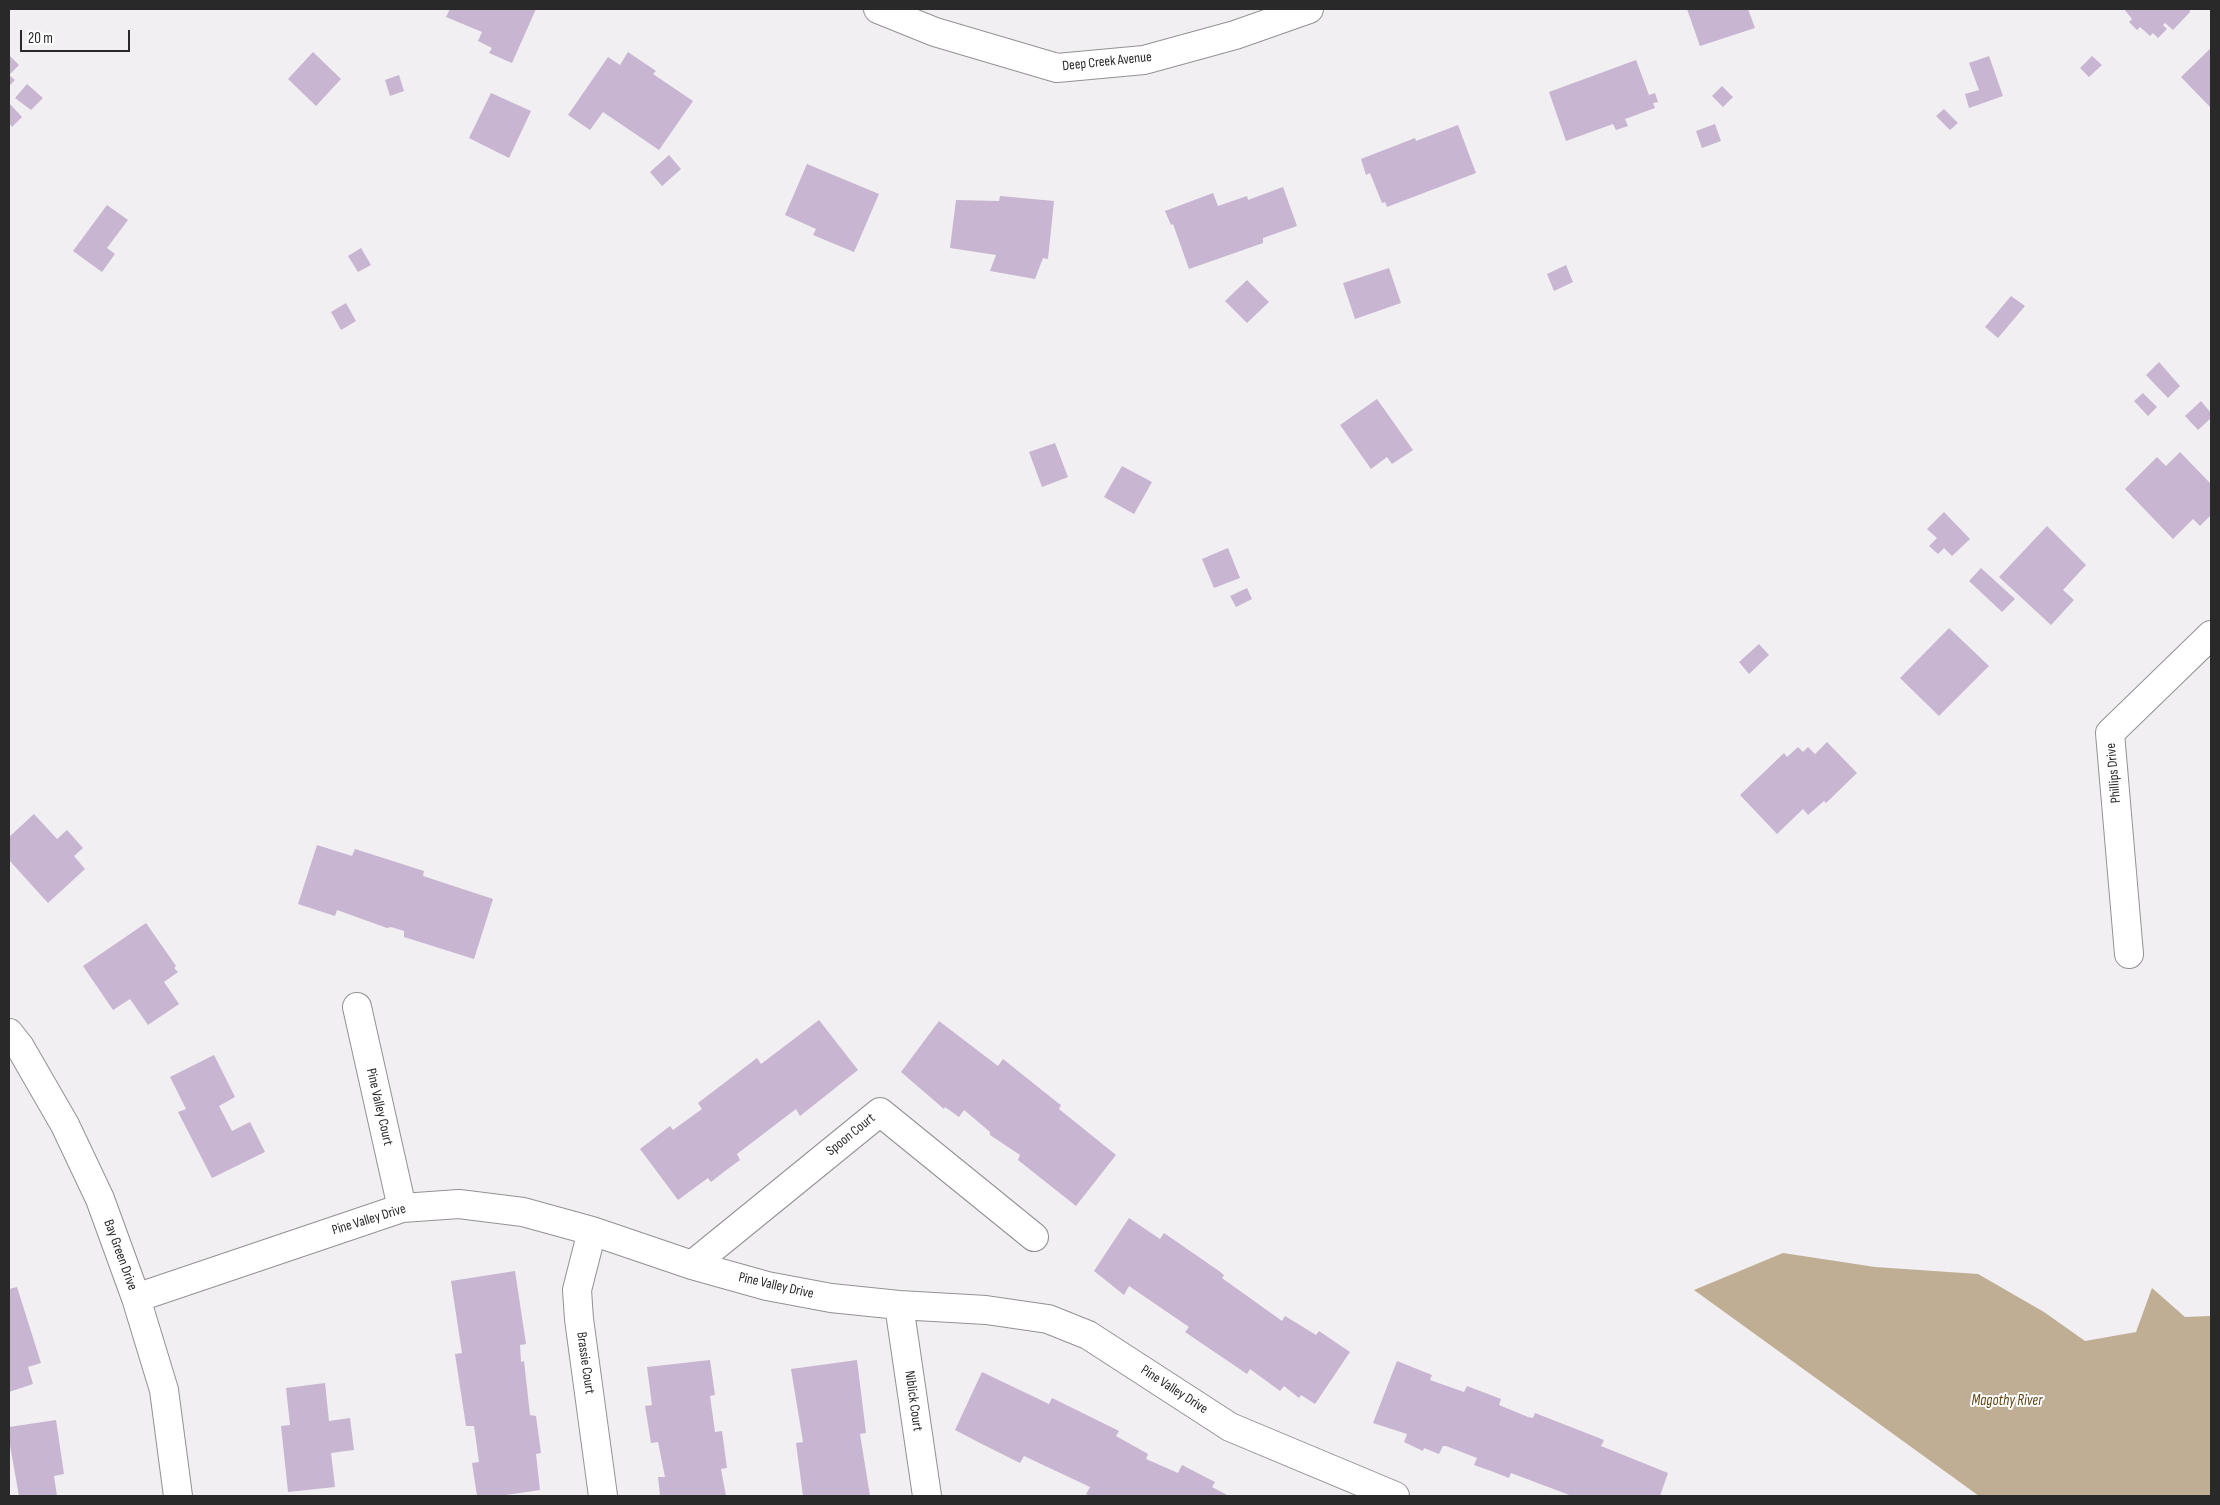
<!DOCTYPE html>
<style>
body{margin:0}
#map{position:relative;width:2220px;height:1505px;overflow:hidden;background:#f1eff2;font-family:"Sofia Sans Condensed",sans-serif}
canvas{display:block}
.frame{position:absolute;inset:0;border:10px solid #2a292a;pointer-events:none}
.scale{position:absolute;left:20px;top:30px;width:110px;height:22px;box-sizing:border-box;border:2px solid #2a292a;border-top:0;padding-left:6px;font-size:15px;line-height:18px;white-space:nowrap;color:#2a292a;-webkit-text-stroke:4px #fff;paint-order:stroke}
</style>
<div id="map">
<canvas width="2220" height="1505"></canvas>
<div class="frame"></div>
<div class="scale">20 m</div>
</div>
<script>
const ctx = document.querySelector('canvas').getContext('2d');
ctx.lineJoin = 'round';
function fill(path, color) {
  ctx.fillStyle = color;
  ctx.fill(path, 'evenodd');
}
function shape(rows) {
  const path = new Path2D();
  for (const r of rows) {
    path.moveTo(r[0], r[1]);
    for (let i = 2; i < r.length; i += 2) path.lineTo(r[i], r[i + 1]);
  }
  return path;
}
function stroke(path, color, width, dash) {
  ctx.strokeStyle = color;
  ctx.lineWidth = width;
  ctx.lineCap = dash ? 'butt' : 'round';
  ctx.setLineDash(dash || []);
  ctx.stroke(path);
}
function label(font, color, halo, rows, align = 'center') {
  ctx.font = font + ' "Sofia Sans Condensed",sans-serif';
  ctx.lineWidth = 4;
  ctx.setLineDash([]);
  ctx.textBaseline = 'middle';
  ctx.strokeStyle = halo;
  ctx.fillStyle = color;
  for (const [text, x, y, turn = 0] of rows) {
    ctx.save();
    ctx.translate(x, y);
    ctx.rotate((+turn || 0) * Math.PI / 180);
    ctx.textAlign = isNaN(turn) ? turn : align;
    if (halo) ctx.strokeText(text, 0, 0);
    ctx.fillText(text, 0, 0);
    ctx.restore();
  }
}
fill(shape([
 [1783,1253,1875,1267,1978,1274,2044,1312,2085,1341,2136,1332,2152,1288,2185,1317,2211,1316,2211,1496,1979,1496,1694,1290]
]), '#bfae93');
fill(shape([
 [450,9,536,9,512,63,489,53,492,48,478,41,482,32,446,17],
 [1687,9,1748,9,1755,28,1700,46],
 [2124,9,2190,9,2190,12,2173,30,2165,23,2163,25,2167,29,2158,38,2153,33,2150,36,2140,27,2137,30,2129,22,2132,19],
 [2211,48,2211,108,2181,77],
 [313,52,341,79,316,106,288,79],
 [628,52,656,71,653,74,693,101,659,150,603,112,590,130,568,115,608,57,620,65],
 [9,55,19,65,9,75,15,80,9,86],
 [1989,56,2003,96,1969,108,1965,94,1979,90,1969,63],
 [2092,56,2102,65,2089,77,2080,68],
 [1636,60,1649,95,1655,93,1658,102,1653,103,1655,108,1625,119,1628,126,1616,130,1613,124,1566,141,1549,92],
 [399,75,404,91,390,96,385,80],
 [27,84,43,98,31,110,15,98],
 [1722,86,1733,97,1723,107,1712,96],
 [491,93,531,111,509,158,469,138],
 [9,103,22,117,12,127,9,123],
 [1944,109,1958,123,1950,130,1936,116],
 [1715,124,1721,141,1702,148,1696,131],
 [1458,125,1476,173,1387,207,1385,202,1382,203,1370,173,1366,175,1361,159,1415,138,1416,141],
 [669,155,681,169,662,186,650,172],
 [807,164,879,194,854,252,813,235,816,229,785,215],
 [1283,187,1297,226,1263,238,1263,243,1189,269,1173,224,1171,225,1165,211,1213,193,1218,206,1247,196,1248,200],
 [1000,196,1054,201,1048,259,1043,258,1035,279,990,271,996,255,950,248,956,200,999,201],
 [107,205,128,220,107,248,115,254,102,272,73,251],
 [361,248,371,265,358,272,348,256],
 [1566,265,1573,282,1554,291,1547,274],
 [1389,268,1401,303,1355,319,1343,283],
 [1247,280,1269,302,1247,323,1225,301],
 [2011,296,2025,306,1998,338,1985,327],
 [346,303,356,321,341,330,331,312],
 [2159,362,2180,386,2168,398,2146,375],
 [2143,393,2157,407,2148,416,2134,401],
 [1377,399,1413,450,1392,464,1387,457,1371,469,1340,425],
 [2201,401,2211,413,2211,418,2198,430,2185,416],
 [1055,443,1068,477,1042,487,1029,452],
 [2180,452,2211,484,2211,515,2200,526,2193,519,2173,539,2125,489,2157,457,2166,466],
 [1122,466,1152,482,1134,514,1104,497],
 [1944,512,1970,539,1952,556,1944,548,1938,554,1929,546,1937,538,1927,529],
 [2047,526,2086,565,2063,590,2074,600,2051,625,1999,577],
 [1228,548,1240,578,1214,588,1202,559],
 [1981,568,2015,599,2002,612,1969,581],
 [1247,588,1252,599,1236,607,1230,596],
 [1949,628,1989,666,1939,716,1900,678],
 [1759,644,1769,655,1749,674,1739,662],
 [1827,742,1857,773,1826,803,1824,801,1808,815,1803,809,1777,834,1740,795,1784,753,1787,757,1798,747,1803,752,1808,747,1815,754],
 [34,814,57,839,67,830,83,848,74,856,85,869,48,903,9,860,9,837],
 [317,845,352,856,355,849,424,871,423,876,493,899,474,959,404,937,404,931,391,927,387,928,337,910,335,916,298,904],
 [146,923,176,966,174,968,178,972,164,982,179,1004,148,1025,130,999,113,1010,83,966],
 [819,1020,858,1070,800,1116,796,1109,737,1154,740,1160,725,1171,711,1182,708,1178,678,1200,640,1149,670,1126,673,1130,702,1109,698,1103,757,1058,761,1064],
 [939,1021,998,1066,1003,1059,1058,1103,1061,1105,1059,1109,1116,1155,1076,1206,1018,1160,1020,1155,990,1135,990,1132,970,1115,964,1110,959,1117,945,1107,944,1109,901,1072],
 [214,1055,235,1097,219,1106,232,1131,250,1122,265,1152,212,1178,178,1112,186,1109,170,1077],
 [1129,1218,1160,1239,1164,1233,1219,1271,1224,1275,1222,1278,1282,1321,1285,1316,1316,1335,1319,1331,1350,1352,1315,1404,1301,1395,1299,1398,1284,1386,1280,1391,1250,1369,1247,1374,1185,1332,1189,1327,1129,1286,1124,1295,1094,1271],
 [515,1271,526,1344,520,1345,521,1362,524,1361,530,1415,536,1416,541,1453,536,1454,540,1490,499,1496,477,1496,472,1463,479,1462,474,1426,466,1426,455,1354,462,1353,451,1281],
 [17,1287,41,1363,28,1367,33,1384,9,1392,9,1289],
 [710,1360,715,1395,710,1396,715,1432,722,1431,727,1468,721,1469,726,1496,660,1496,658,1477,665,1477,658,1442,651,1443,645,1406,652,1405,647,1367],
 [857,1360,866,1433,860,1434,870,1496,803,1496,796,1443,803,1442,791,1369],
 [1397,1361,1432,1375,1430,1380,1464,1392,1467,1386,1501,1399,1499,1405,1528,1417,1533,1418,1535,1413,1604,1440,1601,1446,1668,1473,1660,1496,1572,1496,1511,1473,1509,1478,1491,1471,1474,1465,1477,1458,1446,1446,1443,1446,1439,1454,1424,1448,1423,1451,1404,1442,1407,1434,1373,1423],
 [982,1372,1049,1404,1052,1398,1105,1424,1119,1431,1116,1436,1148,1454,1146,1459,1178,1473,1182,1465,1215,1482,1212,1487,1229,1496,1090,1496,1086,1494,1090,1487,1024,1456,1020,1463,982,1444,955,1430],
 [325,1383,329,1421,350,1418,354,1450,331,1453,335,1487,288,1492,281,1426,290,1425,286,1388],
 [56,1420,64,1474,54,1476,57,1496,19,1496,9,1440,9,1427]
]), '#c8b5d1');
const street = shape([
 [878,9,935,32,1057,68,1144,60,1235,35,1309,9],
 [2129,954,2110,733,2211,635],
 [357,1007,402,1208],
 [9,1033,20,1047,65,1125,100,1199,136,1298,164,1390,178,1496],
 [592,1231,577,1290,579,1319,603,1496],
 [692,1265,880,1112,1034,1237],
 [136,1298,402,1208,459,1204,523,1212,592,1231,692,1265,767,1286,831,1298,899,1305,986,1310,1048,1319,1088,1335,1230,1427,1395,1496],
 [899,1305,927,1496]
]);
stroke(street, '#939194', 30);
stroke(street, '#fff', 28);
label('14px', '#2a292a', '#fff', [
 ["Deep Creek Avenue",1107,62,-6],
 ["Phillips Drive",2114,773,-95],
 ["Pine Valley Court",379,1107,77],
 ["Spoon Court",851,1135,-39],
 ["Pine Valley Drive",369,1220,-17],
 ["Bay Green Drive",120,1255,70],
 ["Pine Valley Drive",776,1286,13],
 ["Brassie Court",585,1363,82],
 ["Pine Valley Drive",1174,1390,33],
 ["Niblick Court",913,1401,82]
]);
label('italic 15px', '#5d4413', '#fff', [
 ["Magothy River",2007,1401]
]);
</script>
